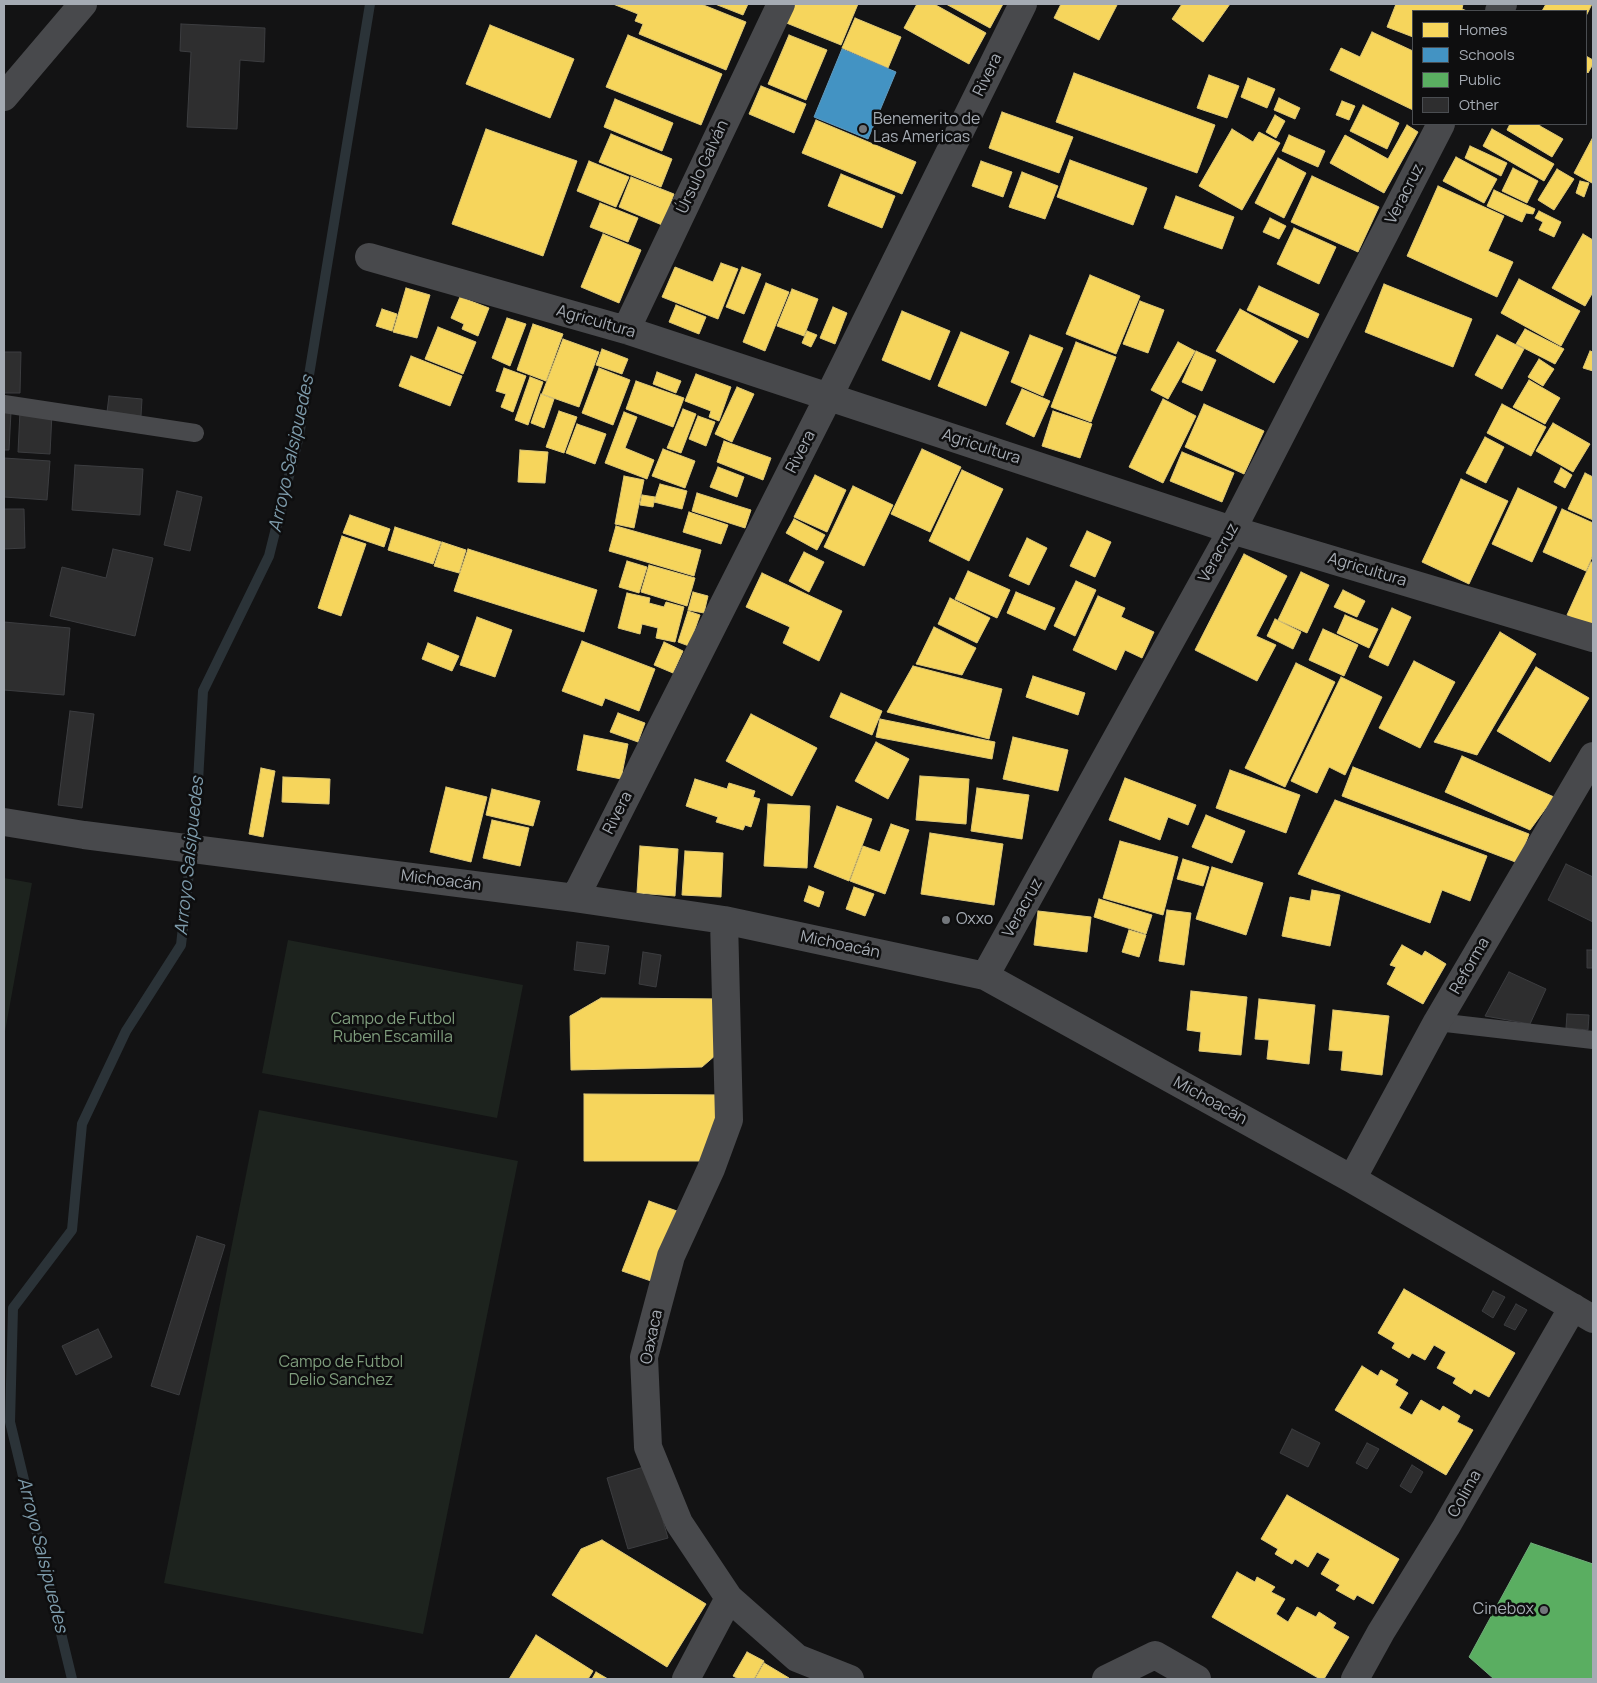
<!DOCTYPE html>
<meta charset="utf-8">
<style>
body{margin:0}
#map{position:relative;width:1597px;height:1683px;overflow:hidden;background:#131314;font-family:Manrope,sans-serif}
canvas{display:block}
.frame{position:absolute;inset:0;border:5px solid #a5abb3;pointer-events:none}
.legend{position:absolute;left:1412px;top:10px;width:175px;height:115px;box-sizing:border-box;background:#0e0e0f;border:1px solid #4a4d51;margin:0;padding:6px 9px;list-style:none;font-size:15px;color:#a5abb3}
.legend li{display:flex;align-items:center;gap:10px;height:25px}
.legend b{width:25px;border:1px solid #4a4d51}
</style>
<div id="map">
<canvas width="1597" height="1683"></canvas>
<div class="frame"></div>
<ul class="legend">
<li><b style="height:14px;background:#f6d55c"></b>Homes</li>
<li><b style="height:14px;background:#4393c3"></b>Schools</li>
<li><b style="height:14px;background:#5aae61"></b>Public</li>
<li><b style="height:14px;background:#2e2e2f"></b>Other</li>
</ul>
</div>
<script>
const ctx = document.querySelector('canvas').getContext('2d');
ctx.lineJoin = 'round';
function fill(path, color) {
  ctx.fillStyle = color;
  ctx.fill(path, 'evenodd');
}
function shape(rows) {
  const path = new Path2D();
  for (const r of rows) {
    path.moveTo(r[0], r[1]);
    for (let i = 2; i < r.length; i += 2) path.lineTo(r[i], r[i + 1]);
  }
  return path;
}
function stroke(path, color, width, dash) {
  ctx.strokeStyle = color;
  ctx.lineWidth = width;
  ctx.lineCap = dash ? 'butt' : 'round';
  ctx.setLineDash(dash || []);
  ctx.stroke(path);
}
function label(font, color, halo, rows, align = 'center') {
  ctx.font = font + ' Manrope,sans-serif';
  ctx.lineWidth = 5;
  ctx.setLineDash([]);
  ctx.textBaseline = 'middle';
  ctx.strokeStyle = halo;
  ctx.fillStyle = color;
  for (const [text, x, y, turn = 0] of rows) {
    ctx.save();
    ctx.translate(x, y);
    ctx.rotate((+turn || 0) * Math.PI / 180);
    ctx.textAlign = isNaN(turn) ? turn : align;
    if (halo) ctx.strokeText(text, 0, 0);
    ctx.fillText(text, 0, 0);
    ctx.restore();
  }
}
fill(shape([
 [4,878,32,883,4,1037],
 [288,940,523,985,497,1118,262,1073],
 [259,1110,518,1161,423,1634,164,1583]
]), '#1d231e');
const homes = shape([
 [613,4,701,4,746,22,726,70,639,34,643,24,635,21,638,14,613,4],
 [715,4,748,4,743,15,715,4],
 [792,4,858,4,841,45,784,22,792,4],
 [917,4,934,4,986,33,969,64,904,28,917,4],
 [946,4,1003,4,990,28,946,4],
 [1061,4,1114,4,1117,5,1099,40,1054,18,1061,4],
 [1182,4,1230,4,1203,42,1172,19,1182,4],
 [1396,4,1463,4,1462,9,1467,11,1413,11,1413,37,1387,27,1396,4],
 [1546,4,1592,4,1586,16,1586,11,1542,11,1546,4],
 [855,18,901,37,888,68,842,48,855,18],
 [490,25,574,59,550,118,466,84,490,25],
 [1372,32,1413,51,1413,110,1330,70,1341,48,1360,57,1372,32],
 [628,35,722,74,701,125,606,87,628,35],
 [789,35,827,50,806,100,768,84,789,35],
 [1586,56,1593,60,1593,64,1588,73,1586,71,1586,56],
 [1074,73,1215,125,1197,173,1056,122,1074,73],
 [1209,75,1239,86,1227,118,1197,108,1209,75],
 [1248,78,1275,89,1267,108,1241,97,1248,78],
 [761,86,806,104,794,133,749,114,761,86],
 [1279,98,1300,108,1295,119,1274,110,1279,98],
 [615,99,673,123,662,151,604,127,615,99],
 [1342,101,1355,106,1349,120,1336,115,1342,101],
 [1363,105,1399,123,1387,149,1350,131,1363,105],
 [1002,112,1073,137,1059,173,989,148,1002,112],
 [1275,115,1285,121,1276,138,1266,132,1275,115],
 [816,120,916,162,902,194,802,153,816,120],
 [1510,124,1539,124,1540,126,1563,139,1552,157,1507,130,1510,124],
 [1407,125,1418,132,1384,193,1330,163,1345,135,1388,159,1407,125],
 [486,129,577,161,543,256,452,224,486,129],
 [1232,129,1253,142,1259,132,1280,143,1242,210,1199,186,1232,129],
 [1492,129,1554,164,1544,181,1483,146,1492,129],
 [611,134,672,159,661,187,599,162,611,134],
 [1289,135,1325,151,1318,167,1282,151,1289,135],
 [1593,137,1593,180,1592,183,1574,173,1593,137],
 [1470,146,1507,163,1501,176,1465,158,1470,146],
 [1456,157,1497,179,1484,203,1443,181,1456,157],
 [1278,158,1306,173,1284,218,1255,203,1278,158],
 [1070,160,1147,188,1133,225,1057,197,1070,160],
 [589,161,629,177,616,207,577,191,589,161],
 [981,161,1012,172,1003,197,972,186,981,161],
 [1513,168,1538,181,1527,203,1502,191,1513,168],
 [1557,169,1574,179,1554,210,1538,200,1557,169],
 [1022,172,1058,186,1045,219,1009,207,1022,172],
 [841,174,895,196,882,228,828,206,841,174],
 [1312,176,1379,207,1358,252,1291,222,1312,176],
 [631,177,674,194,662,225,619,207,631,177],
 [1580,181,1589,183,1584,197,1576,193,1580,181],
 [1438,186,1504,216,1488,251,1513,262,1497,297,1407,256,1438,186],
 [1494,190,1535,209,1533,214,1526,213,1522,222,1487,206,1494,190],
 [1176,196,1234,217,1222,249,1164,228,1176,196],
 [600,203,638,218,628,242,590,227,600,203],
 [1539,211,1561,222,1554,237,1539,230,1543,222,1535,218,1539,211],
 [1270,218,1286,226,1279,239,1263,232,1270,218],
 [1294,228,1336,247,1319,284,1277,264,1294,228],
 [603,234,641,250,619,303,581,287,603,234],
 [1583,234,1593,240,1593,292,1585,306,1552,288,1583,234],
 [721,263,738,269,718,319,662,297,675,267,713,282,721,263],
 [742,267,761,274,744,314,726,307,742,267],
 [1090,275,1140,296,1116,354,1066,334,1090,275],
 [1519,279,1580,311,1561,346,1501,313,1519,279],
 [766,283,789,292,765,351,743,342,766,283],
 [1384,284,1472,319,1453,367,1365,332,1384,284],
 [1259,286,1319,314,1308,338,1247,310,1259,286],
 [406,288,430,295,417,338,393,332,406,288],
 [792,289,818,299,804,336,777,326,792,289],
 [460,297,489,308,478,336,462,329,464,324,451,318,460,297],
 [1140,301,1164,310,1148,353,1123,344,1140,301],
 [676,305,706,317,699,334,669,322,676,305],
 [833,307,847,313,835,344,820,338,833,307],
 [382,309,397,314,392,331,376,326,382,309],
 [1240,309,1298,341,1274,383,1216,351,1240,309],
 [902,311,950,331,930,380,882,360,902,311],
 [507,318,526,324,510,366,492,358,507,318],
 [533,324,563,334,546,381,517,370,533,324],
 [438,327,476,342,463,374,425,359,438,327],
 [1525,329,1564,349,1555,364,1516,344,1525,329],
 [807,331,817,335,811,347,802,343,807,331],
 [961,332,1009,352,986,406,938,386,961,332],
 [1030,335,1063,348,1043,396,1011,382,1030,335],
 [1497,335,1524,349,1502,389,1475,375,1497,335],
 [563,339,599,352,579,407,542,394,563,339],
 [1076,342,1116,357,1091,422,1051,407,1076,342],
 [1178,342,1195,351,1168,399,1151,390,1178,342],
 [602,349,628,359,622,374,596,365,602,349],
 [1196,351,1216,360,1202,391,1182,382,1196,351],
 [1590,351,1593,352,1593,371,1583,368,1590,351],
 [411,356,462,376,450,406,399,386,411,356],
 [1539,359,1554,369,1543,386,1528,377,1539,359],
 [504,368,526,376,513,412,501,407,506,394,496,391,504,368],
 [599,368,630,380,613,425,582,413,599,368],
 [657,372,681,381,676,393,653,384,657,372],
 [696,374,731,387,719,421,709,417,711,411,685,401,696,374],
 [530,377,543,382,528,425,515,420,530,377],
 [1529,380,1560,398,1545,424,1513,407,1529,380],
 [636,381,684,398,673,427,626,409,636,381],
 [737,387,754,394,732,442,715,434,737,387],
 [1022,389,1050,401,1034,437,1006,424,1022,389],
 [541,394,554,399,544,428,531,423,541,394],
 [1163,399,1196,416,1163,483,1129,467,1163,399],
 [1204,404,1264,431,1244,474,1185,447,1204,404],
 [1502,404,1546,427,1531,456,1487,433,1502,404],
 [683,409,696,414,681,453,667,448,683,409],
 [559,411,577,417,564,453,546,447,559,411],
 [1053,411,1092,424,1080,458,1042,446,1053,411],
 [624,412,637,417,625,448,654,460,647,479,605,463,624,412],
 [698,416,715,422,706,446,689,439,698,416],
 [1553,423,1590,444,1573,472,1536,451,1553,423],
 [577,424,606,434,595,464,566,453,577,424],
 [1485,437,1504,447,1486,483,1466,473,1485,437],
 [724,441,771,458,763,480,717,462,724,441],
 [663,449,695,461,685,488,652,476,663,449],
 [922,449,961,467,930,532,891,514,922,449],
 [520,450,548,452,545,483,518,482,520,450],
 [1182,452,1234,473,1222,502,1170,481,1182,452],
 [718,467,744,477,737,497,710,487,718,467],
 [1561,468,1572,475,1565,488,1554,482,1561,468],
 [962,470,1003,489,969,561,929,541,962,470],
 [1585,473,1593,477,1593,520,1568,509,1585,473],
 [815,475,846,490,827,532,794,517,815,475],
 [624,476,644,480,634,528,615,524,624,476],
 [1461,479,1508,501,1469,584,1422,562,1461,479],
 [660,484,687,491,682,509,654,502,660,484],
 [853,486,893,505,864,566,824,547,853,486],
 [1518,488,1557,507,1532,562,1492,544,1518,488],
 [697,493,751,510,745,528,692,511,697,493],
 [642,495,655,497,653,507,640,505,642,495],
 [1562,509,1593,523,1593,555,1586,571,1543,552,1562,509],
 [689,512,728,525,721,544,683,532,689,512],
 [350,515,390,529,384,547,343,533,350,515],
 [794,519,825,535,817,550,786,533,794,519],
 [616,526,701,550,694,576,609,551,616,526],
 [395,527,441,542,433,564,388,550,395,527],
 [1087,531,1111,542,1095,577,1070,566,1087,531],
 [342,536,366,544,341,616,318,608,342,536],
 [1027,538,1047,548,1029,585,1009,576,1027,538],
 [442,542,466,550,459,573,434,566,442,542],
 [468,549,597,590,584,632,454,591,468,549],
 [804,552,824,562,809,592,789,581,804,552],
 [1244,554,1287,576,1256,636,1276,645,1257,681,1195,650,1244,554],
 [627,561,647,567,639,593,619,587,627,561],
 [1591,562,1593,563,1593,627,1567,615,1591,562],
 [649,565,695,578,687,606,641,592,649,565],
 [968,571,1010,590,997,618,955,599,968,571],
 [1301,572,1329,585,1307,633,1278,620,1301,572],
 [762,573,842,611,819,661,783,643,790,627,746,607,762,573],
 [1076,581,1096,590,1075,636,1054,626,1076,581],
 [1343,590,1365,601,1357,617,1334,607,1343,590],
 [693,592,708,596,704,613,688,610,693,592],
 [1016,592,1055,608,1045,630,1007,613,1016,592],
 [627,593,650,598,649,603,664,607,666,602,684,607,675,642,656,638,658,628,642,624,640,634,618,628,627,593],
 [1098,596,1125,608,1121,617,1154,632,1142,658,1125,650,1116,670,1073,650,1098,596],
 [950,598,990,618,977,643,938,624,950,598],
 [1392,608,1411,617,1388,666,1369,657,1392,608],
 [688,611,700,615,689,646,678,642,688,611],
 [1345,615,1378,629,1369,648,1337,633,1345,615],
 [477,617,512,630,495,677,460,665,477,617],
 [1275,619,1301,632,1293,649,1267,636,1275,619],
 [934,627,976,648,962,675,916,664,934,627],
 [1323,629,1358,645,1344,676,1309,660,1323,629],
 [1500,632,1536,654,1477,755,1434,742,1500,632],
 [582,641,655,669,639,711,605,698,602,706,562,691,582,641],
 [664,642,683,651,673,673,654,665,664,642],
 [428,643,459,656,452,671,422,659,428,643],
 [1414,661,1455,682,1420,748,1379,728,1414,661],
 [1296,663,1335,682,1285,787,1245,768,1296,663],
 [913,666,1002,689,989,739,887,712,913,666],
 [1536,667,1589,698,1550,762,1497,731,1536,667],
 [1033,676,1085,693,1078,715,1026,697,1033,676],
 [1341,677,1382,697,1345,775,1329,767,1317,793,1291,781,1341,677],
 [841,693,882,711,872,735,830,717,841,693],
 [618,713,645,723,638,742,610,732,618,713],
 [751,714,817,748,792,796,726,761,751,714],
 [880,719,995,742,992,759,876,737,880,719],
 [584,735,628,744,621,779,577,770,584,735],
 [1013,737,1068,750,1058,791,1003,779,1013,737],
 [876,742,909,759,888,799,855,781,876,742],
 [1462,756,1554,797,1530,830,1445,792,1462,756],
 [1353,767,1529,834,1518,863,1342,796,1353,767],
 [261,768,275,771,263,837,249,834,261,768],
 [1230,770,1300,795,1286,833,1216,808,1230,770],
 [920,776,969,779,966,824,916,820,920,776],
 [283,777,330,779,329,804,282,802,283,777],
 [1125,778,1196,805,1188,825,1168,817,1160,840,1109,820,1125,778],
 [695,779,727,789,729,783,755,791,753,797,760,799,751,827,745,825,743,830,716,822,718,817,686,806,695,779],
 [446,787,487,797,471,862,430,852,446,787],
 [977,788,1029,795,1022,839,971,831,977,788],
 [492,789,540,801,533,826,486,815,492,789],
 [1335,800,1487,856,1470,901,1442,890,1430,923,1298,874,1335,800],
 [768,804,810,806,807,868,764,866,768,804],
 [837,806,872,819,849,881,814,867,837,806],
 [1206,815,1245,831,1232,863,1192,847,1206,815],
 [492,820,529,828,520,866,483,858,492,820],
 [891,824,909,830,885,894,850,881,863,846,880,852,891,824],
 [930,833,1003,844,994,905,921,894,930,833],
 [1120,841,1178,857,1163,915,1103,898,1120,841],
 [640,846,678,849,675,896,637,893,640,846],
 [685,851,723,853,721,897,682,895,685,851],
 [1183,859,1209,867,1203,886,1177,879,1183,859],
 [1212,867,1263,883,1246,935,1196,919,1212,867],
 [809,886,824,892,819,907,804,901,809,886],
 [854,887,874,894,865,916,846,909,854,887],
 [1312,890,1340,895,1330,946,1282,936,1290,897,1310,901,1312,890],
 [1099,899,1152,915,1146,934,1094,917,1099,899],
 [1167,910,1191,913,1184,965,1159,961,1167,910],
 [1038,911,1091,917,1087,952,1034,945,1038,911],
 [1129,930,1146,935,1139,957,1122,952,1129,930],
 [1402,945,1422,956,1425,951,1446,964,1423,1004,1387,984,1396,967,1390,965,1402,945],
 [1191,991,1247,997,1241,1055,1199,1051,1201,1032,1187,1030,1191,991],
 [601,998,726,999,725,1047,702,1067,571,1070,570,1016,601,998],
 [1259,999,1315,1005,1309,1064,1267,1059,1269,1040,1255,1039,1259,999],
 [1333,1010,1389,1016,1382,1075,1341,1070,1343,1051,1329,1050,1333,1010],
 [584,1094,726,1095,700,1161,584,1161,584,1094],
 [649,1201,677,1211,651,1281,622,1271,649,1201],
 [1404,1289,1515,1353,1489,1397,1474,1389,1471,1394,1453,1383,1456,1378,1437,1368,1446,1352,1434,1345,1425,1360,1412,1353,1409,1358,1392,1348,1395,1343,1378,1333,1404,1289],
 [1362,1366,1378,1376,1381,1370,1398,1380,1395,1385,1408,1393,1399,1408,1412,1415,1421,1400,1440,1411,1443,1406,1460,1416,1457,1422,1473,1430,1446,1475,1335,1410,1362,1366],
 [1287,1495,1399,1559,1373,1604,1357,1595,1354,1600,1336,1590,1340,1585,1321,1574,1330,1559,1317,1552,1308,1567,1295,1559,1292,1564,1275,1554,1278,1549,1261,1539,1287,1495],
 [602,1540,706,1604,667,1667,552,1595,581,1549,602,1540],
 [1237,1572,1255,1582,1257,1577,1275,1587,1271,1592,1285,1599,1276,1614,1288,1622,1297,1607,1316,1617,1319,1612,1336,1623,1333,1628,1349,1637,1324,1679,1320,1679,1212,1617,1237,1572],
 [536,1635,593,1671,588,1679,509,1679,536,1635],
 [747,1652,764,1661,754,1679,739,1679,733,1676,747,1652],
 [764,1663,789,1678,789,1679,755,1679,764,1663],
 [596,1672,608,1679,592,1679,596,1672]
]);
fill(homes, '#f6d55c');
stroke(homes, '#dec876', 1);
const schools = shape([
 [842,49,896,72,868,139,814,117,842,49]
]);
fill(schools, '#4393c3');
stroke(schools, '#609abe', 1);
const public = shape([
 [1531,1543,1593,1564,1593,1679,1494,1679,1469,1657,1531,1543]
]);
fill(public, '#5aae61');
stroke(public, '#70ad7a', 1);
stroke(shape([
 [72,1679,10,1422,13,1308,72,1230,82,1124,126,1031,181,945,197,800,203,691,269,556,299,436,370,4]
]), '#2b3338', 10);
const building = shape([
 [181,24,265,28,264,62,240,60,237,129,187,127,191,52,180,51,181,24],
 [4,352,21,352,20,393,4,393,4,352],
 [109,396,142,399,141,416,107,412,109,396],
 [20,411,52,413,50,454,18,452,20,411],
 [4,412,11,412,9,450,4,450,4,412],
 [4,458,50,461,47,500,4,497,4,458],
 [75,465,143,469,140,515,72,510,75,465],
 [177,491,202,497,190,551,164,545,177,491],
 [4,509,24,509,25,548,4,549,4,509],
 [113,549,153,558,135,636,50,616,62,567,106,578,113,549],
 [4,622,70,628,64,695,4,690,4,622],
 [70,711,94,714,82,808,58,805,70,711],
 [1566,864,1593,877,1593,922,1548,900,1566,864],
 [577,942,609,946,605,974,574,970,577,942],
 [1587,950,1593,950,1593,968,1587,968,1587,950],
 [643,952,661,955,656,987,639,984,643,952],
 [1509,972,1546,989,1530,1024,1485,1016,1509,972],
 [1567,1014,1589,1015,1588,1030,1566,1028,1567,1014],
 [197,1236,225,1245,179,1395,151,1386,197,1236],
 [1493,1291,1505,1297,1493,1318,1482,1311,1493,1291],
 [1516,1304,1527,1310,1515,1330,1504,1325,1516,1304],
 [98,1329,112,1357,76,1375,62,1346,98,1329],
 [1292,1429,1320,1443,1308,1467,1280,1453,1292,1429],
 [1367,1443,1379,1449,1367,1469,1356,1463,1367,1443],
 [1412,1465,1423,1472,1411,1493,1400,1486,1412,1465],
 [647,1466,668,1538,628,1549,607,1478,647,1466]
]);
fill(building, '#2e2e2f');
stroke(building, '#3c3d40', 1);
stroke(shape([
 [4,404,195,433],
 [1437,1022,1593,1040]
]), '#48494c', 18);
stroke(shape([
 [1499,11,1503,4],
 [4,97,83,4],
 [369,257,626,330,1232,530,1593,638],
 [626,330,781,4],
 [4,822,84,835,575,898,724,920,985,976,1352,1179,1593,1319],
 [575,898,829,396,1023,4],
 [724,920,729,1120,711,1169,671,1256,644,1357,648,1447,679,1523,729,1598,797,1658,850,1679],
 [985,976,1232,530,1441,124],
 [1352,1179,1437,1022,1593,756],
 [686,1679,729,1598],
 [1106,1679,1155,1655,1197,1679],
 [1355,1679,1381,1632,1446,1527,1573,1307]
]), '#48494c', 28);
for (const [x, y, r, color] of [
 [863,129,5,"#72767b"],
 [946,920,5,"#72767b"],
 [1544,1610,5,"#72767b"]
]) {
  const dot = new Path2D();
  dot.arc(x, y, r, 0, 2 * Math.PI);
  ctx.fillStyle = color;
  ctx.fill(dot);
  stroke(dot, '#0e0e0f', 2);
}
label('16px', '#a5abb3', '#0e0e0f', [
 ["Rivera",988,75,-64],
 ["Úrsulo Galván",703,167,-65],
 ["Veracruz",1405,194,-63],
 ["Agricultura",596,322,16],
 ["Agricultura",981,447,18],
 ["Rivera",801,452,-63],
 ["Veracruz",1219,553,-61],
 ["Agricultura",1367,570,17],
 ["Rivera",618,813,-63],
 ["Michoacán",441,881,7],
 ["Veracruz",1023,908,-61],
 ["Michoacán",840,945,12],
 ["Reforma",1470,966,-60],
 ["Michoacán",1210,1101,29],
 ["Oaxaca",652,1337,-78],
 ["Colima",1465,1494,-61]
]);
label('16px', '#a5abb3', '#0e0e0f', [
 ["Benemerito de",873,120],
 ["Las Americas",873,138],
 ["Oxxo",956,920],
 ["Cinebox",1534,1610,"right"]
], 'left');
label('16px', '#7f9d7d', '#0e0e0f', [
 ["Campo de Futbol",393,1020],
 ["Ruben Escamilla",393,1038],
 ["Campo de Futbol",341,1363],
 ["Delio Sanchez",341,1381]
]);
label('italic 18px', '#7e9cac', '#0e0e0f', [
 ["Arroyo Salsipuedes",292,454,-78],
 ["Arroyo Salsipuedes",190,856,-84],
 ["Arroyo Salsipuedes",42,1555,76]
]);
</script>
